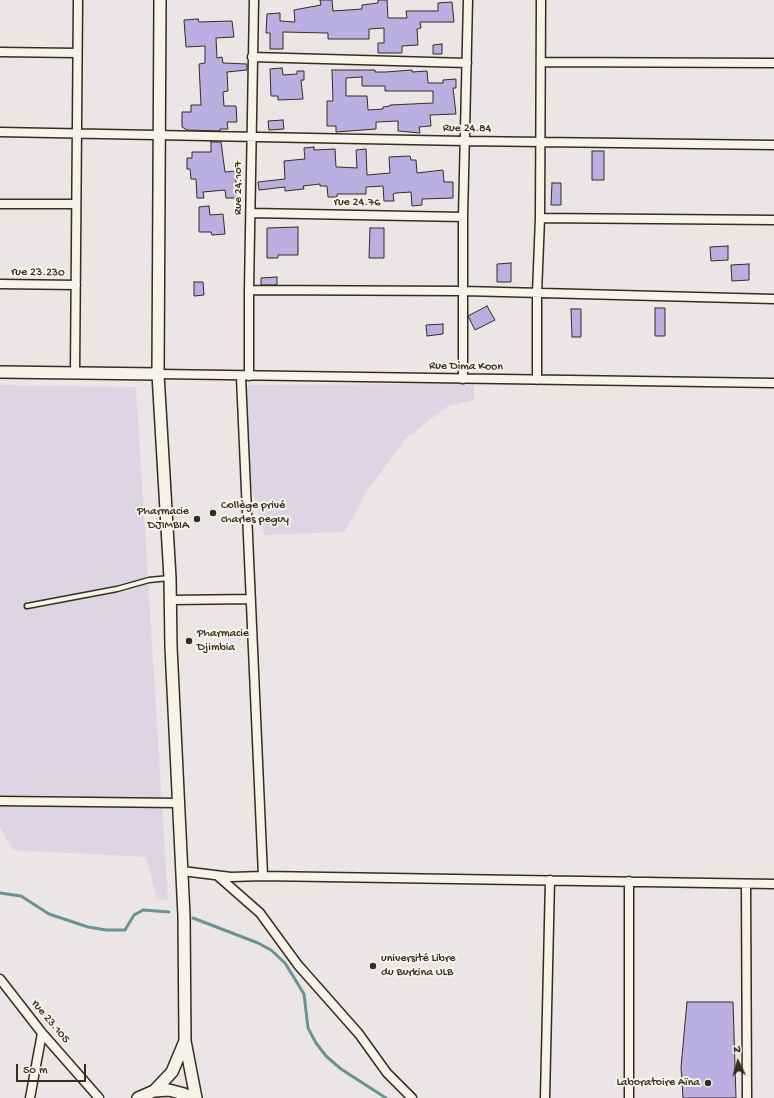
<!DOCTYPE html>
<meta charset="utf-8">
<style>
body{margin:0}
#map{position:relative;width:774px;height:1098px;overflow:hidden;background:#ebe5e6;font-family:"Gochi Hand",sans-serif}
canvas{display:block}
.north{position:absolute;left:718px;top:1042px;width:40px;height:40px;-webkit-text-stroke:3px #f7f3e8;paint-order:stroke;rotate:355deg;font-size:11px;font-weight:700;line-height:16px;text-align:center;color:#3b2a1e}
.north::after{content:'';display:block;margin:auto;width:14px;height:18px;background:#3b2a1e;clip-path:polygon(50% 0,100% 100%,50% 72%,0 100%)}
.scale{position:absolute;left:16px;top:1064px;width:70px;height:18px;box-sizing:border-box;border:2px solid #3b2a1e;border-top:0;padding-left:5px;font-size:12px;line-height:14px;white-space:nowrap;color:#3b2a1e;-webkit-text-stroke:3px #f7f3e8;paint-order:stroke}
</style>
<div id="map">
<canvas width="774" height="1098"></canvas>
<div class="north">N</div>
<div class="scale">50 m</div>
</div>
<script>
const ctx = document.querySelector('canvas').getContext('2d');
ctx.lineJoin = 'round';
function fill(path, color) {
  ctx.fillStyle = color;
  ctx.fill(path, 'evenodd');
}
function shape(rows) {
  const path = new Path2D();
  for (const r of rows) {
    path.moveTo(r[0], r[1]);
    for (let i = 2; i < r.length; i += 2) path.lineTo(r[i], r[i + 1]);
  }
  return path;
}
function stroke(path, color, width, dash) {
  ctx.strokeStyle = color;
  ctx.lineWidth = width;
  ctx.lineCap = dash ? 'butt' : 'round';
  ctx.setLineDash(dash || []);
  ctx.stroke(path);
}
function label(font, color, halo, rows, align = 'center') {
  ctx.font = font + ' "Gochi Hand",sans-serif';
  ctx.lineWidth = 4;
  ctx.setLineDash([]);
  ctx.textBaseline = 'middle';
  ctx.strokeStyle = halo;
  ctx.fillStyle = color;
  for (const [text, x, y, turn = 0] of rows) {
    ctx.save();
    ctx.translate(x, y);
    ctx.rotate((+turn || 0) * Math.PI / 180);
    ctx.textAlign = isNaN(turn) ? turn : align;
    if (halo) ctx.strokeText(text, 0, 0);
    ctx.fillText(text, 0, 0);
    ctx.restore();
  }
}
fill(shape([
 [474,384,474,400,448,406,406,438,366,493,345,532,264,535,249,477,244,385],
 [0,385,136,387,168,900,157,899,146,857,13,850,0,828]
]), '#dcd5e4');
stroke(shape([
 [0,893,21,896,49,914,88,927,106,930,125,930,134,915,143,910,169,912],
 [193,918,258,943,271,950,285,963,304,994,308,1028,316,1043,326,1056,341,1069,386,1098]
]), '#6a9494', 3);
const building = shape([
 [320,0,332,0,333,11,362,9,362,5,378,3,378,0,387,0,388,18,407,18,406,11,438,11,438,3,452,2,454,22,420,22,421,28,417,29,418,45,402,46,402,53,378,53,378,43,384,43,384,28,369,29,369,39,328,39,328,33,283,32,283,49,270,49,270,33,266,33,267,14,280,13,280,21,295,22,294,10,321,5,320,0],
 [198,19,199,22,232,21,234,37,216,38,217,58,222,57,223,63,247,64,247,70,227,72,228,91,223,92,224,106,236,106,237,122,227,122,228,129,220,129,220,131,187,130,182,127,182,112,191,112,191,105,201,105,199,64,205,63,205,46,186,47,184,20,198,19],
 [442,44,442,54,433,54,433,45,442,44],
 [282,68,283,75,297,74,297,71,304,71,304,80,301,80,303,99,278,100,278,96,271,96,270,69,282,68],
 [332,70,375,70,375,72,386,72,412,70,412,72,427,71,428,83,443,83,443,80,456,79,456,88,453,88,456,114,430,115,431,126,419,127,420,133,398,131,398,121,376,122,376,129,336,132,336,126,327,126,327,101,333,101,332,70],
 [362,77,362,86,385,86,385,91,433,91,433,103,390,105,390,106,383,107,383,109,368,110,367,96,346,96,346,78,362,77],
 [283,120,284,129,269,130,268,121,283,120],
 [211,142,221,142,225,172,236,171,236,198,226,198,225,190,203,192,204,198,197,198,196,179,191,179,190,169,187,169,187,158,192,158,192,152,211,152,211,142],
 [314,147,314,150,335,149,336,167,338,167,357,168,356,150,366,149,367,175,390,173,389,157,410,156,411,160,416,160,417,173,443,170,444,182,453,182,453,198,422,199,422,205,412,206,411,192,396,193,393,194,394,201,384,201,383,186,366,187,366,194,337,194,337,197,328,197,327,186,320,186,320,184,303,186,304,189,285,191,285,187,259,190,258,182,285,179,284,161,305,159,304,148,314,147],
 [592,151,604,151,604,180,592,180,592,151],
 [552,183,561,183,561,205,551,205,552,183],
 [209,206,210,215,223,214,225,234,212,235,211,232,199,232,199,207,209,206],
 [298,227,298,255,278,255,278,258,267,258,267,228,298,227],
 [370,228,384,228,384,258,369,258,370,228],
 [728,246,728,260,711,261,710,247,728,246],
 [511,263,511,282,497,282,497,264,511,263],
 [749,264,749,280,732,281,731,265,749,264],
 [277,277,277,285,261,285,261,278,277,277],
 [194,282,203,282,204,295,194,296,194,282],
 [487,306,495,320,475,330,468,316,487,306],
 [655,308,665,308,665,336,655,336,655,308],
 [571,309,581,309,581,337,572,337,571,309],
 [443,324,443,334,427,336,426,325,443,324],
 [687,1002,733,1002,736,1098,683,1098,681,1067,687,1002]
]);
fill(building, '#b9afe0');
stroke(building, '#3b2a1e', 1);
const service = shape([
 [27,606,117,589,149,580,170,578]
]);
const minor = shape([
 [0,52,77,53],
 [252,57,467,63],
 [541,62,774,63],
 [0,132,465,141,774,145],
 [0,204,75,204],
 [251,213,463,217],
 [540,218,774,220],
 [0,284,76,285],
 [249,290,464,291,774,299],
 [75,373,78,0],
 [158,374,774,383],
 [249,376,249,290,254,0],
 [463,379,463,217,468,0],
 [537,380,537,293,540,218,541,0],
 [171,600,251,599],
 [0,801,179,803],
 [182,871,231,877,263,876,241,377],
 [263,876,774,884],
 [219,877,260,913,298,965,359,1034,387,1073,412,1098],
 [746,884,747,1098],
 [0,979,42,1033,99,1098],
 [30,1098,42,1033],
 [545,1098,550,880],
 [629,1098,629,881]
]);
const tertiary = shape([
 [160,0,158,374,170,578,171,647,184,916,185,1041,196,1098],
 [0,372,158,374],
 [154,1091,172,1072,185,1041],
 [138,1098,154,1091,169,1090,184,1094,191,1098]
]);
stroke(service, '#3b2a1e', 7);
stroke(minor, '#3b2a1e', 11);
stroke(tertiary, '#3b2a1e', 14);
stroke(service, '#f7f3e8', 4);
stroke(minor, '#f7f3e8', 8);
stroke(tertiary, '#f7f3e8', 11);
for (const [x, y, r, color] of [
 [213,513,4,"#3b2a1e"],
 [197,519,4,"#3b2a1e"],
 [189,641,4,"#3b2a1e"],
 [373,966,4,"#3b2a1e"],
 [708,1083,4,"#3b2a1e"]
]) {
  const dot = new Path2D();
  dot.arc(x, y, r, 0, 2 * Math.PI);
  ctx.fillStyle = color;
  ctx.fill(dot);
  stroke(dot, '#f7f3e8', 1.5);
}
label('12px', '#3b2a1e', '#f7f3e8', [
 ["Rue 24.84",467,129,1],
 ["Rue 24.107",239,188,-90],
 ["rue 24.76",357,203,1],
 ["rue 23.230",38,273,1],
 ["Rue Dima Koon",466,367,1],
 ["rue 23.105",50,1022,50]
]);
label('12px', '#3b2a1e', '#f7f3e8', [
 ["Collège privé",221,506],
 ["charles peguy",221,520],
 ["Pharmacie",189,512,"right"],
 ["DJIMBIA",189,526,"right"],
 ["Pharmacie",197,634],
 ["Djimbia",197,648],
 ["université Libre",381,959],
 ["du Burkina ULB",381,973],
 ["Laboratoire Aïna",700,1083,"right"]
], 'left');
</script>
